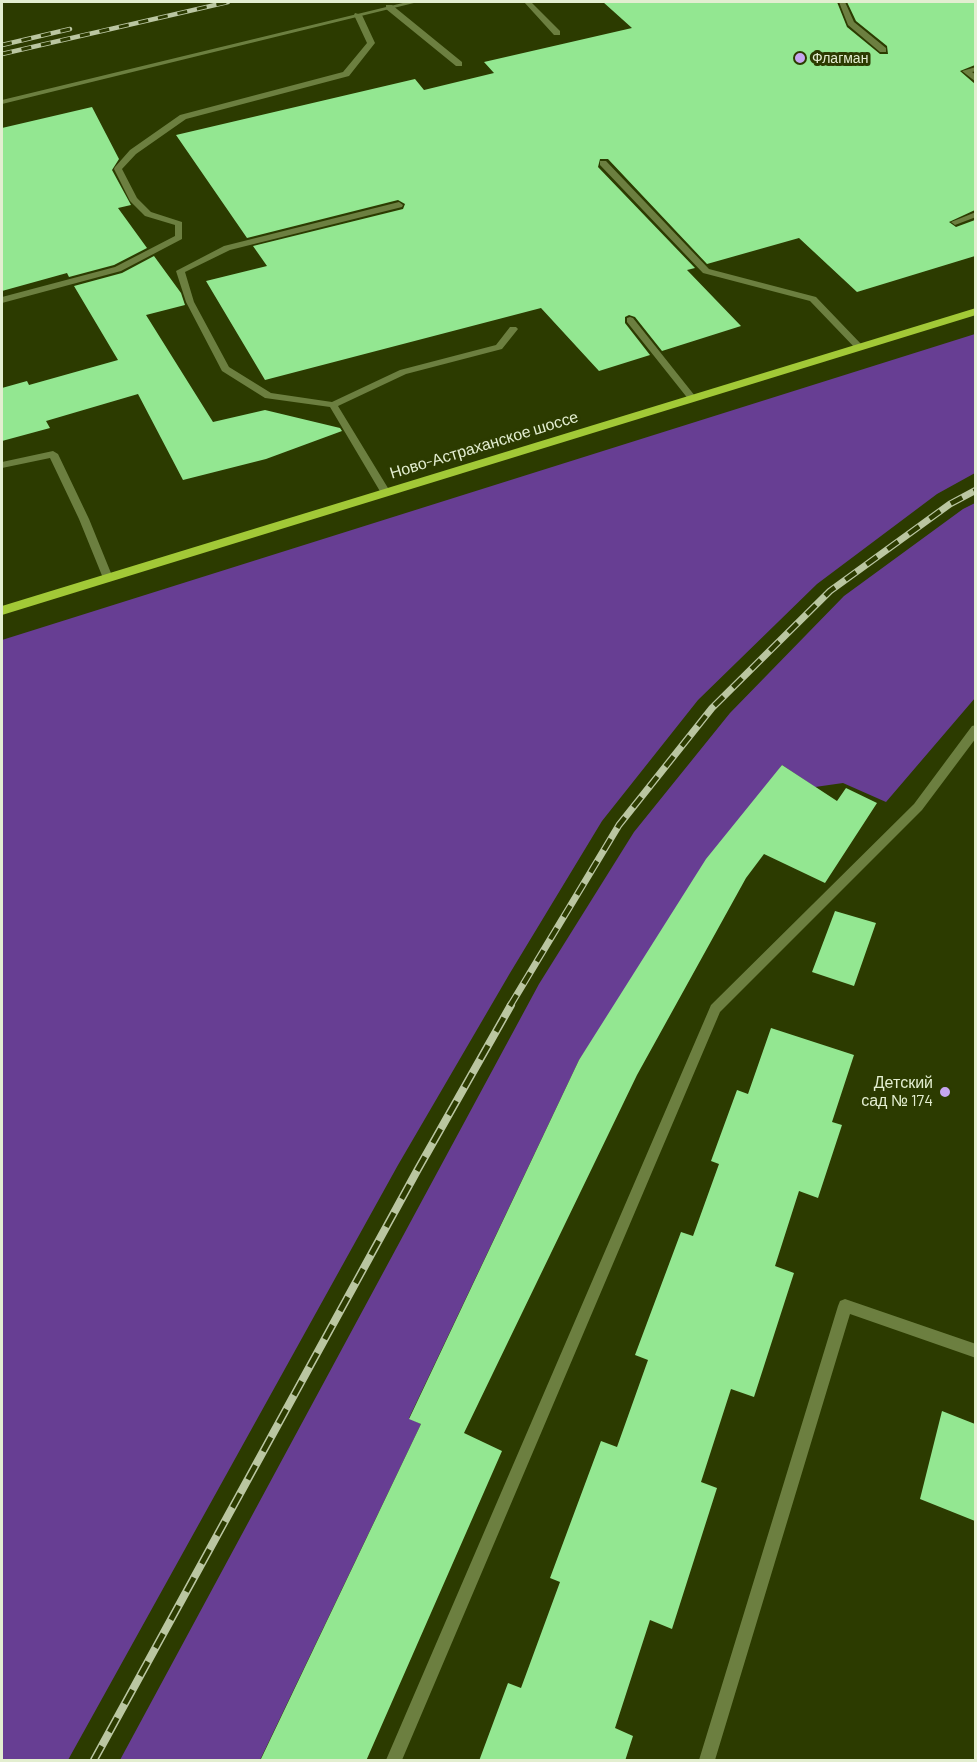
<!DOCTYPE html>
<meta charset="utf-8">
<style>
body{margin:0}
#map{position:relative;width:977px;height:1762px;overflow:hidden;background:#2c3b00;font-family:Barlow,sans-serif}
canvas{display:block}
.frame{position:absolute;inset:0;border:3px solid #e3eed0;pointer-events:none}
</style>
<div id="map">
<canvas width="977" height="1762"></canvas>
<div class="frame"></div>
</div>
<script>
const ctx = document.querySelector('canvas').getContext('2d');
ctx.lineJoin = 'round';
function fill(path, color) {
  ctx.fillStyle = color;
  ctx.fill(path, 'evenodd');
}
function shape(rows) {
  const path = new Path2D();
  for (const r of rows) {
    path.moveTo(r[0], r[1]);
    for (let i = 2; i < r.length; i += 2) path.lineTo(r[i], r[i + 1]);
  }
  return path;
}
function stroke(path, color, width, dash) {
  ctx.strokeStyle = color;
  ctx.lineWidth = width;
  ctx.lineCap = dash ? 'butt' : 'round';
  ctx.setLineDash(dash || []);
  ctx.stroke(path);
}
function label(font, color, halo, rows, align = 'center') {
  ctx.font = font + ' Barlow,sans-serif';
  ctx.lineWidth = 6;
  ctx.setLineDash([]);
  ctx.textBaseline = 'middle';
  ctx.strokeStyle = halo;
  ctx.fillStyle = color;
  for (const [text, x, y, turn = 0] of rows) {
    ctx.save();
    ctx.translate(x, y);
    ctx.rotate((+turn || 0) * Math.PI / 180);
    ctx.textAlign = isNaN(turn) ? turn : align;
    if (halo) ctx.strokeText(text, 0, 0);
    ctx.fillText(text, 0, 0);
    ctx.restore();
  }
}
fill(shape([
 [975,334,975,473,937,494,817,584,698,700,602,821,510,973,398,1165,68,1760,2,1760,2,640],
 [975,503,975,698,886,802,843,783,815,787,782,765,579,1060,409,1418,421,1424,260,1760,120,1760,539,984,634,832,730,713,844,596,963,509]
]), '#673e93');
fill(shape([
 [603,2,837,2,847,27,880,54,888,54,887,46,856,21,847,2,975,2,975,65,960,71,975,84,975,210,949,222,956,227,975,220,975,256,857,292,799,238,707,264,608,159,600,159,598,167,695,268,687,270,741,326,662,351,635,317,629,315,625,317,625,323,650,355,599,371,541,308,265,380,206,281,267,266,253,246,403,209,405,204,398,200,247,238,176,135,415,79,424,90,494,73,484,62,632,28],
 [92,107,119,159,112,170,131,205,118,208,147,248,114,265,69,277,67,273,2,291,2,128],
 [154,256,181,293,185,305,146,315,213,422,265,410,340,428,342,431,266,459,183,480,138,394,46,421,50,428,2,441,2,388,27,381,29,385,118,360,74,286,122,273],
 [782,765,837,801,846,788,877,803,825,883,764,854,746,878,637,1075,464,1433,502,1451,366,1761,260,1761,421,1424,409,1419,579,1060,706,859],
 [835,911,876,923,854,986,812,972],
 [771,1028,854,1055,832,1122,842,1125,818,1198,799,1191,775,1266,794,1273,754,1397,731,1389,701,1482,717,1488,672,1629,650,1620,615,1728,633,1736,625,1761,479,1761,508,1683,521,1688,560,1582,550,1578,601,1441,617,1447,648,1360,635,1355,681,1232,693,1236,719,1164,711,1161,737,1090,748,1094],
 [942,1411,975,1424,975,1521,920,1499]
]), '#93e791');
fill(shape([
 [524,2,531,2,560,31,560,35,554,35,524,2],
 [839,2,845,2,854,22,886,48,886,52,880,52,848,25,839,2],
 [386,5,392,5,462,62,462,66,456,66,386,9,386,5],
 [355,13,362,15,375,43,349,76,186,119,136,154,122,169,137,198,151,212,182,222,182,239,121,271,2,303,2,297,115,267,175,236,175,225,145,216,130,201,114,169,115,167,130,150,180,115,343,72,367,43,354,15,355,13],
 [976,67,976,71,972,72,976,75,976,82,962,71,976,67],
 [600,161,606,161,709,269,816,297,862,345,862,349,856,349,810,301,703,273,600,165,600,161],
 [399,202,403,205,402,207,230,250,185,272,194,302,229,367,271,393,332,402,400,370,496,345,510,327,516,327,518,329,502,349,406,374,338,406,391,493,386,496,381,493,330,407,265,398,222,371,186,302,176,271,224,246,399,202],
 [976,212,976,217,955,225,951,222,976,212],
 [630,317,633,318,695,396,695,400,689,400,627,322,627,318,630,317],
 [53,451,58,454,89,519,113,578,112,580,108,582,103,578,79,519,50,458,2,468,2,462,53,451],
 [976,725,976,738,922,810,720,1012,402,1760,386,1760,711,1005,914,804,972,726,976,725],
 [845,1299,976,1344,976,1358,850,1314,715,1760,699,1760,838,1306,840,1301,845,1299]
]), '#6c7f40');
fill(shape([
 [407,2,418,2,2,104,2,100,407,2]
]), '#6c7f40');
fill(shape([
 [976,308,976,315,2,615,2,606,976,308]
]), '#a2c937');
const railFar2 = shape([
 [2,45,70,29],
 [2,54,228,2]
]);
const railFar1 = shape([
 [510,1006,619,825,712,708,830,591,950,504,976,490]
]);
const rail = shape([
 [94,1760,418,1169,511,1005]
]);
stroke(railFar2, '#bac6a1', 4.5);
stroke(railFar1, '#bac6a1', 7);
stroke(rail, '#bac6a1', 8);
stroke(railFar2, '#2c3b00', 3, [10]);
stroke(railFar1, '#2c3b00', 4.5, [13]);
stroke(rail, '#2c3b00', 5, [16]);
for (const [x, y, r, color] of [
 [800,58,6,"#c6a6f0"],
 [945,1092,6,"#c6a6f0"]
]) {
  const dot = new Path2D();
  dot.arc(x, y, r, 0, 2 * Math.PI);
  ctx.fillStyle = color;
  ctx.fill(dot);
  stroke(dot, '#2c3b00', 2);
}
label('14px', '#e3eed0', '#2c3b00', [
 ["Флагман",812,58]
], 'left');
label('16px', '#e3eed0', '#2c3b00', [
 ["Ново-Астраханское шоссе",484,445,-17]
]);
label('16px', '#e3eed0', '#2c3b00', [
 ["Детский",933,1083],
 ["сад № 174",933,1101]
], 'right');
</script>
